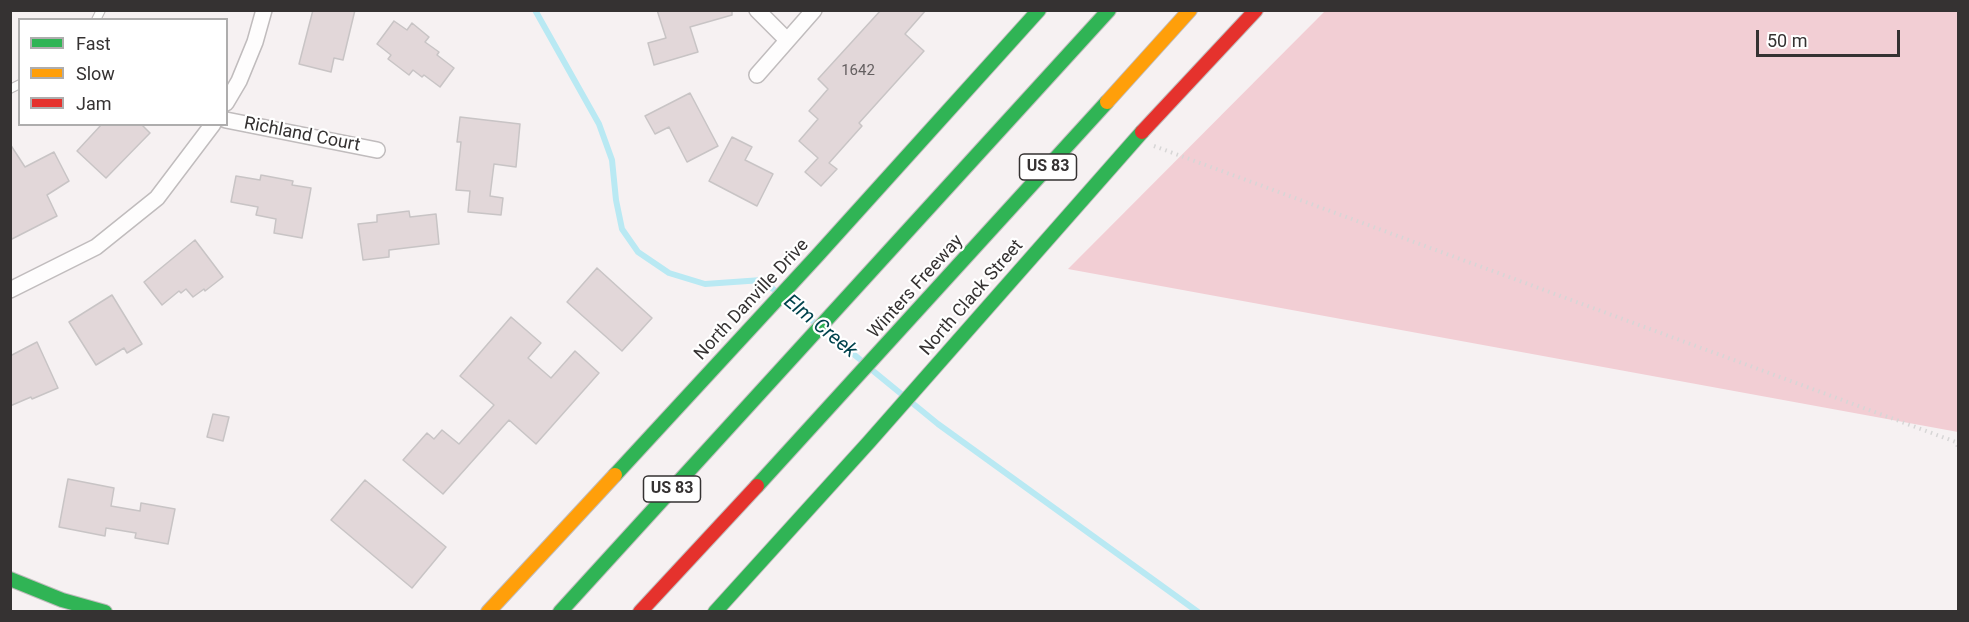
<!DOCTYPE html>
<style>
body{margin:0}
#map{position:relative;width:1969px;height:622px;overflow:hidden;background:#f6f1f2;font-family:Roboto,sans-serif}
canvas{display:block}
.frame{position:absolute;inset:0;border:12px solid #353232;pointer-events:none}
.legend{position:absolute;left:18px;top:18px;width:210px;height:108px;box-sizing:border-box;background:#fff;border:2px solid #aeadad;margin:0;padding:8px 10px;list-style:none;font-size:18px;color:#353232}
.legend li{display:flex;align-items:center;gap:12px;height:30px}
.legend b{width:30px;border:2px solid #aeadad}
.scale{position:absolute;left:1756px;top:30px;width:144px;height:27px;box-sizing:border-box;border:3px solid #353232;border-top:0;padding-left:8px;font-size:18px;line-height:21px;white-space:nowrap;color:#353232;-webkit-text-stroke:4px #fff;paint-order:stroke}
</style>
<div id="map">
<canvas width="1969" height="622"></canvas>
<div class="frame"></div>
<ul class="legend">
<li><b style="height:8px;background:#30b455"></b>Fast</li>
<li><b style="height:8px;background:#ff9f0a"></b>Slow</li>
<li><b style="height:8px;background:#e5322d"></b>Jam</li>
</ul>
<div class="scale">50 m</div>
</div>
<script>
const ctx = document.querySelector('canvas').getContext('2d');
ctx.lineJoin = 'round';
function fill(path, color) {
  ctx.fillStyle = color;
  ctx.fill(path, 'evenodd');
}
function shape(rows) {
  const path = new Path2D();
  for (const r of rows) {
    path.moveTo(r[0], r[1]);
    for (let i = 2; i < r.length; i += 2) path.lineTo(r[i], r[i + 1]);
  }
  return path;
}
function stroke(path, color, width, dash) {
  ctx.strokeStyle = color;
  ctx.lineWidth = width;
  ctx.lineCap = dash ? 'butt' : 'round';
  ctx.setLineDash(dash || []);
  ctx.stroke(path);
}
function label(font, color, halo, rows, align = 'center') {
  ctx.font = font + ' Roboto,sans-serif';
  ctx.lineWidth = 4.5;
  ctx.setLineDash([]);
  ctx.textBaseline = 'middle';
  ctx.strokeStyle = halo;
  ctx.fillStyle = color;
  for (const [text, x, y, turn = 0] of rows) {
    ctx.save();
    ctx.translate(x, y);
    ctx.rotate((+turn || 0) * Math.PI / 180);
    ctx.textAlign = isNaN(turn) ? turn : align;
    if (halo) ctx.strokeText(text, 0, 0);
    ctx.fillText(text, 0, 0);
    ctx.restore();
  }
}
fill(shape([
 [1325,11,1958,11,1958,432,1068,269]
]), '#f2ced4');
stroke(shape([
 [535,10,599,124,612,160,616,200,622,229,638,252,669,273,705,284,762,280,815,323],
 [826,332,862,361],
 [872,370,938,424,1198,612]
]), '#b9e9f3', 6);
const building = shape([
 [313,10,355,10,343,60,334,58,331,72,299,64,313,10],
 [657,10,732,10,732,15,690,27,698,52,654,65,648,43,666,38,657,10],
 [881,10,926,10,905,34,924,51,859,123,862,126,829,163,837,169,821,186,805,172,818,158,799,141,818,119,809,111,828,89,818,79,881,10],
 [394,21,407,30,412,23,429,37,425,42,439,52,437,55,454,68,440,87,424,75,422,77,413,70,409,75,388,59,391,55,377,44,394,21],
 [690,93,718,146,687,162,669,127,655,134,645,116,690,93],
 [460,117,520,124,516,167,494,164,490,196,503,198,501,215,468,212,470,191,456,190,461,142,457,142,460,117],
 [102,124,141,124,150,133,106,178,77,151,102,124],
 [732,137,752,147,745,160,773,174,757,206,709,181,732,137],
 [10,144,25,167,54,152,69,181,47,195,57,216,10,240,10,144],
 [261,175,293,181,292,185,311,188,302,238,274,233,276,219,256,215,258,207,231,202,236,176,260,180,261,175],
 [409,211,410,217,436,214,439,244,389,250,389,257,363,260,358,224,377,222,377,215,409,211],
 [195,240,223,277,205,291,204,289,193,297,186,289,181,293,179,291,162,305,144,282,195,240],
 [597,268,652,318,622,351,567,302,597,268],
 [112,295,142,344,127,353,124,348,96,365,69,322,112,295],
 [511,317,541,343,528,358,551,378,575,351,599,373,536,444,509,420,443,494,403,460,427,433,434,439,442,430,459,444,494,405,460,376,511,317],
 [37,342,58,388,32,399,31,397,10,406,10,356,37,342],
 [213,414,229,417,223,441,207,437,213,414],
 [68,479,114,488,111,506,140,511,141,503,175,509,168,544,135,538,136,533,106,528,105,536,59,527,68,479],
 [365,480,446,547,412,588,331,520,365,480]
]);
fill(building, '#e2d7d9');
stroke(building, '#c8c4c5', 1.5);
const lane = shape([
 [96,20,101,10],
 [10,89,20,84]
]);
const street = shape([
 [757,10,787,40],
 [757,75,814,10],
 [226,103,239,81,255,42,264,10],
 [226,120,377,150],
 [10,290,96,247,157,198,213,124]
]);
const fast = shape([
 [615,475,817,256,1039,10],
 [757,486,1107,102],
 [10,579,62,600,105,612],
 [560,612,1109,10],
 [715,612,869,442,1142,132]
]);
const slow = shape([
 [1107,102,1190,10],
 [488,612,615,475]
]);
const jam = shape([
 [1142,132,1256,10],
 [640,612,757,486]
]);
stroke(lane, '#c0bcbd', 10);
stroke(street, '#c0bcbd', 18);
stroke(fast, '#c0bcbd', 16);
stroke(slow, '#c0bcbd', 16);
stroke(jam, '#c0bcbd', 16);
stroke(shape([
 [1154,146,1956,442,1958,447]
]), '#d7d6d6', 4, [1.5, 4.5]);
stroke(lane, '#fefdfd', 8);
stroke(street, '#fefdfd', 15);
stroke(fast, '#30b455', 14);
stroke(slow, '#ff9f0a', 14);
stroke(jam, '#e5322d', 14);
label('15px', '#645f60', null, [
 ["1642",858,71]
]);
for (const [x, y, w] of [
 [1048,167,57],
 [672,489,57]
]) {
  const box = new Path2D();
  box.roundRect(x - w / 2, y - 13, w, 26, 4.5);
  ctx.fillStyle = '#fff';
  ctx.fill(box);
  stroke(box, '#353232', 1.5);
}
label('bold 16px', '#353232', null, [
 ["US 83",1048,167],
 ["US 83",672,489]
]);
label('18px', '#353232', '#fff', [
 ["Richland Court",302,135,11],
 ["Winters Freeway",916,287,-48],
 ["North Clack Street",972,298,-49],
 ["North Danville Drive",752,300,-47]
]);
label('italic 20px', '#00434d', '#fff', [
 ["Elm Creek",820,327,39]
]);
</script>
